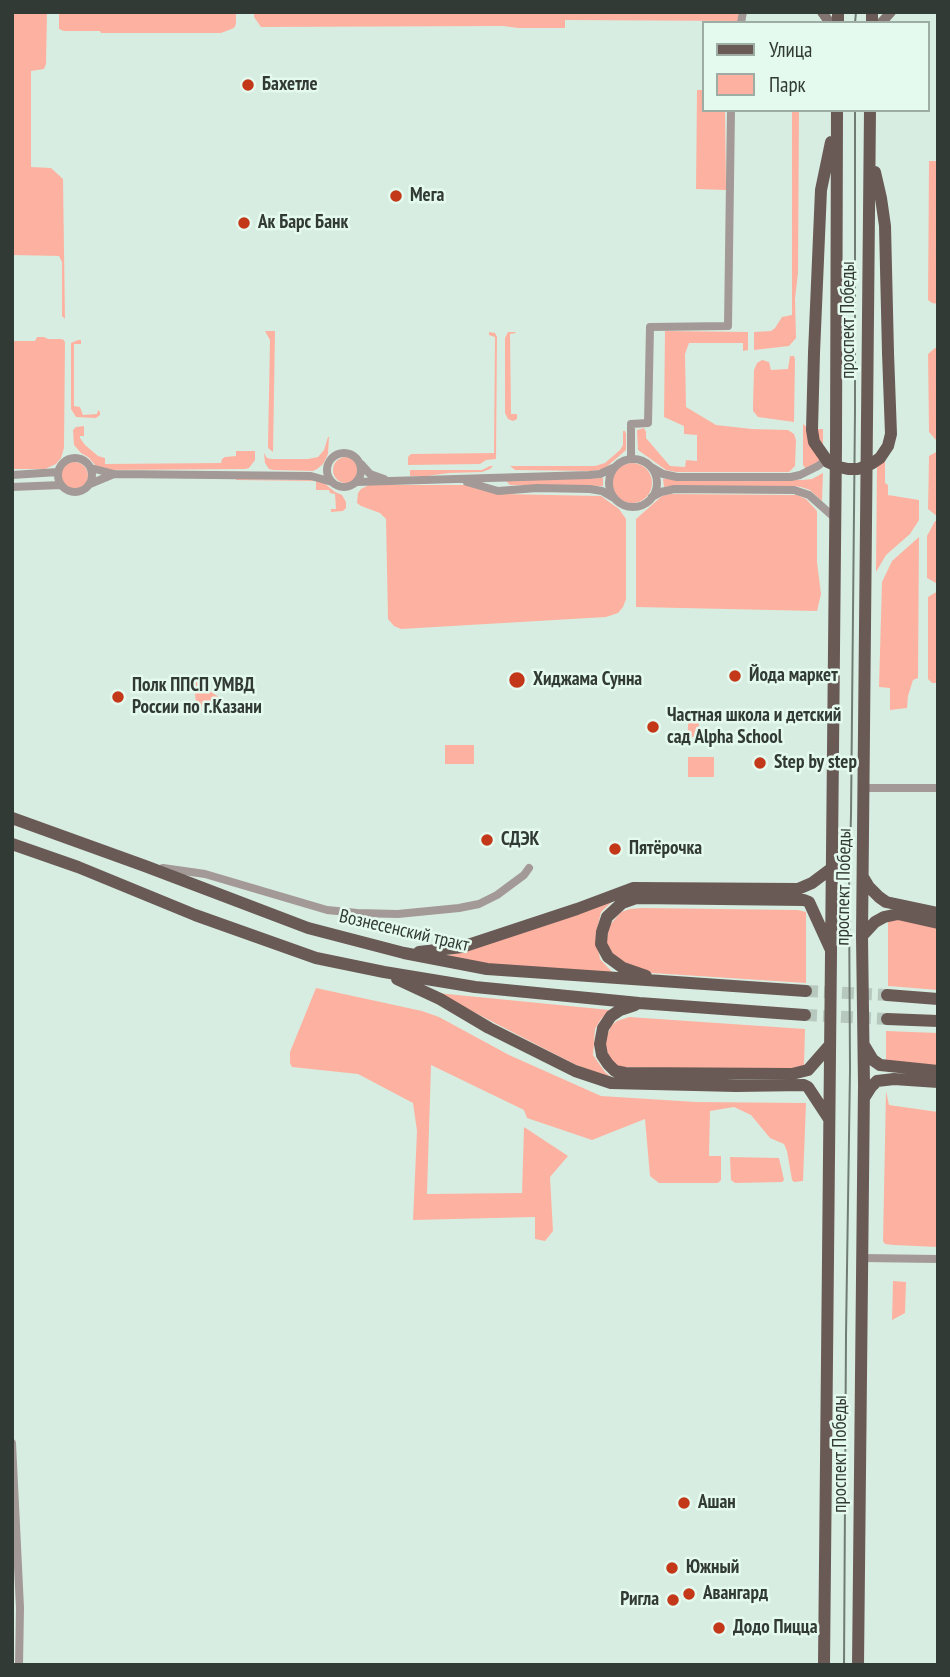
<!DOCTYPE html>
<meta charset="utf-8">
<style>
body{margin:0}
#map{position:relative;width:950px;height:1677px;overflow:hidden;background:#d8ede1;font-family:"PT Sans Narrow",sans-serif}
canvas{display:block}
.frame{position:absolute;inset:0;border:14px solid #323a35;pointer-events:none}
.legend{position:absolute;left:702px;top:21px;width:228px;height:91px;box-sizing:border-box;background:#e5faee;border:2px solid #9dada4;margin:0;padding:9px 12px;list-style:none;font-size:21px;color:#323a35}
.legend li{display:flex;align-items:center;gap:14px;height:35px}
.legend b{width:35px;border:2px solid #9dada4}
</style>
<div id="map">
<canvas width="950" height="1677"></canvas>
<div class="frame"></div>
<ul class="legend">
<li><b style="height:9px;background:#6a5a56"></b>Улица</li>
<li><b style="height:19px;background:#fdb2a1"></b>Парк</li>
</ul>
</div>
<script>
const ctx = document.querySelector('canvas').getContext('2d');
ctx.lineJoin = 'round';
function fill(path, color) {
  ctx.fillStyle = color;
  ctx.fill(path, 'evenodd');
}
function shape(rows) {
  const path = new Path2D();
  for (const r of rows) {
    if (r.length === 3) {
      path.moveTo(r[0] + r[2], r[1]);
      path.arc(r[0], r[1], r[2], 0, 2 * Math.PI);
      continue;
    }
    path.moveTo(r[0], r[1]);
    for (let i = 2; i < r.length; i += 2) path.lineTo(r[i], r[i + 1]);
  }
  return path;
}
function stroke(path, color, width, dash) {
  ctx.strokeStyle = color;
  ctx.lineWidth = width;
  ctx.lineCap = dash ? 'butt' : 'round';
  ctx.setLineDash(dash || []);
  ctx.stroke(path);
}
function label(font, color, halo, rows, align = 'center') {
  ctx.font = font + ' "PT Sans Narrow",sans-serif';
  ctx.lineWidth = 5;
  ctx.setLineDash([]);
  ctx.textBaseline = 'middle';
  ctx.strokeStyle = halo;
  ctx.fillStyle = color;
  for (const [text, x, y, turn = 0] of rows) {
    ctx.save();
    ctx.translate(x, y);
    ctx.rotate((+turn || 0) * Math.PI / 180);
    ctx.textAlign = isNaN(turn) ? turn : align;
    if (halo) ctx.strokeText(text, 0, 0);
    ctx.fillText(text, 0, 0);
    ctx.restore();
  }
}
fill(shape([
 [12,12,47,12,46,64,44,69,31,71,31,167,51,168,63,179,65,319,62,316,62,262,59,256,12,255],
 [59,12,236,12,236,24,234,28,221,33,101,33,100,31,64,31,59,29],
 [254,12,739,12,741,17,740,21,565,20,565,28,518,28,503,26,261,27,254,17],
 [697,90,703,90,703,110,725,110,726,190,696,189],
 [792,110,799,110,798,273,795,299,796,338,789,346,754,350,754,332,771,331,775,328,782,317,792,315],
 [929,161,938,161,938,304,932,303,928,300],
 [265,331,275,331,273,452,268,448,268,444,270,340],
 [665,331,748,332,748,350,743,351,743,343,689,343,685,354,686,407,716,425,752,429,788,430,794,434,796,440,795,466,789,472,676,472,666,470,638,450,637,430,644,428,646,432,646,438,670,466,685,467,686,460,697,461,697,435,684,434,684,426,664,417],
 [489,332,495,333,497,337,496,459,486,460,480,464,408,465,408,457,411,454,494,453,495,337,489,335],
 [508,332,515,332,516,333,510,334,511,414,517,414,517,419,513,421,508,419,505,413,505,338],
 [37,337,44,337,48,339,61,339,64,340,65,343,64,448,61,458,56,464,45,469,12,469,12,341,35,341],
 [78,340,81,340,81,344,74,344,74,406,80,407,83,415,97,414,98,410,100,412,100,415,96,418,76,417,71,409,71,343],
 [935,348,938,348,938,440,936,440,929,432,928,354],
 [790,356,794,356,795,359,794,422,758,417,753,411,753,406,754,370,757,363,762,360,769,362,771,370,788,369],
 [803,424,809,429,823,429,823,448,821,458,817,463,806,469,803,465],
 [84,426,84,436,80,436,80,438,85,445,98,456,105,458,105,464,221,463,222,459,225,457,236,456,236,451,255,451,255,460,249,468,245,469,103,470,98,468,88,457,81,453,74,445,73,430,76,427],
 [623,431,625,431,626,434,626,450,604,469,591,471,515,470,510,466,595,466,605,463,620,450,623,445],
 [328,437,329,437,328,454,323,464,317,469,313,471,273,470,269,469,265,463,264,453,267,458,271,459,308,459,318,457,324,450],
 [938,451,938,517,928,509,929,456],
 [885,457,885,483,888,485,888,495,919,500,919,520,910,534,886,555,876,572,877,465],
 [346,470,13],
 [74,476,14],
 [632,483,20],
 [490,466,493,466,490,469,482,472,449,473,427,476,410,476,410,470,482,470],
 [823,473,822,501,810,490,801,487,793,486,670,486,664,487,663,479,802,480,812,479],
 [603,478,603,486,510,485,505,480],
 [236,479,316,480,324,483,335,492,342,495,346,502,346,508,343,511,331,512,331,509,336,509,335,494,330,493,329,490,316,490,316,481,236,480],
 [369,485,471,485,503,494,601,496,619,509,626,519,626,599,623,607,618,613,606,617,401,629,394,626,388,619,386,519,380,513,361,506,357,503,358,493,361,489],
 [670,494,792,495,797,495,806,499,817,511,817,562,821,594,817,611,636,607,636,519,662,496],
 [935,521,938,521,938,582,936,583,927,578,927,536],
 [919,537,918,678,913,680,908,696,907,708,890,710,890,688,879,687,882,582,892,561],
 [938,591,938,683,932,683,928,679,928,597],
 [199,679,208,682,211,692,225,701,197,712,194,685],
 [688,709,699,709,699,741,694,741,694,737,688,737],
 [445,745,474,745,474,764,445,764],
 [688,757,714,757,714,777,688,777],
 [616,898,601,912,597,930,597,943,600,959,613,973,484,964,431,956,449,955,471,950],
 [642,908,798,910,806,912,806,983,621,971,606,944,609,926,621,912,630,909],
 [888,918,938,926,938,990,888,986],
 [316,988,422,1011,439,1017,509,1055,601,1096,696,1102,806,1103,803,1181,794,1182,792,1180,787,1151,784,1144,770,1138,751,1115,734,1107,710,1111,709,1156,721,1156,721,1180,718,1183,659,1183,650,1176,645,1119,592,1140,527,1118,524,1110,431,1065,427,1194,522,1193,524,1127,568,1156,550,1177,553,1231,545,1241,535,1239,535,1217,413,1220,417,1131,413,1103,358,1074,292,1067,290,1063,290,1052],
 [437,993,610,1010,601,1019,595,1029,593,1055,605,1072,613,1079,574,1064],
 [629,1017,805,1029,804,1066,795,1071,618,1067,609,1059,605,1041,611,1026,617,1021],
 [886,1031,938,1033,938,1068,886,1063],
 [886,1091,889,1105,938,1112,938,1247,894,1245,885,1244,883,1241],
 [730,1157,779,1158,784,1180,782,1182,735,1183,731,1180],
 [893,1281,906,1282,905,1313,892,1320]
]), '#fdb2a1');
stroke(shape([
 [806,991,887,995],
 [805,1015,887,1019]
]), '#b7c9bf', 12, [12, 6]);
stroke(shape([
 [741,23,743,12],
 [344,470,17],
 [75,475,17],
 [631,458,631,424,648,423,650,327,728,326,731,110],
 [633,483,24],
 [361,464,370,474,384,479],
 [651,467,663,474,677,477,791,477,800,475,818,466,828,458],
 [91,468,114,474,311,476,332,482],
 [12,475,58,472],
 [357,482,589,475,600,474,613,468],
 [467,482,498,491,537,488,590,489,602,491,614,498],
 [90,484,114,474],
 [12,487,61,485],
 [652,497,661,492,674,489,794,490,809,495,836,519],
 [864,788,938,788],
 [163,868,205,874,327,910,357,913,398,914,459,908,479,904,497,895,524,875,529,868],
 [862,1258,938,1259],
 [12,1443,20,1608,19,1665]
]), '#a39997', 8);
stroke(shape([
 [822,12,830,23],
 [881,23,891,12]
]), '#827471', 10);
stroke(shape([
 [838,23,838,12],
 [872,23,872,12],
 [875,172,881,198,885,226,888,353],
 [814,353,821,190,831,142],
 [12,818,145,866,308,928,404,953,487,969,806,991],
 [12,844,78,867,195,915,316,958,384,972,475,987,639,1003,805,1015],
 [863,877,869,887,879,897,886,902,938,913],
 [862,936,875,922,884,917,898,914,938,923],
 [419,952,462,947,577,909,633,888,798,889,812,883,832,868],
 [646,976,623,968,608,957,601,944,602,932,607,917,622,903,636,898,804,900,809,902,830,948],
 [397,979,440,999,489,1028,575,1071,611,1083,736,1086,804,1085,808,1087,829,1119],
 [887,995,938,999],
 [635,1005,620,1010,611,1016,603,1028,600,1044,602,1055,608,1064,615,1071,625,1073,792,1074,808,1070,829,1046],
 [887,1019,938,1021],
 [864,1045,873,1060,880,1065,938,1071],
 [864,1098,871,1087,877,1081,894,1079,938,1082],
 [824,1665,836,446,837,110],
 [858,1665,864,1085,862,936,870,110]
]), '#6a5a56', 12);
stroke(shape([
 [855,23,856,12],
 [844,1665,846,1335,850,1070,849,889,851,815,855,411,855,110]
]), '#6f7c74', 2);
stroke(shape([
 [814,353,812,430,814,442,828,462,839,467,848,469,858,469,871,464,880,458,888,446,891,434,888,353]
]), '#6a5a56', 12);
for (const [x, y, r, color] of [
 [248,85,7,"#c23819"],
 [396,196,7,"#c23819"],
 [244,223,7,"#c23819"],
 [735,676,7,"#c23819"],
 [517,680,9,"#c23819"],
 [118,697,7,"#c23819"],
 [653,727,7,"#c23819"],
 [760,763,7,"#c23819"],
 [487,840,7,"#c23819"],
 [615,849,7,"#c23819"],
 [684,1503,7,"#c23819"],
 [672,1568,7,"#c23819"],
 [689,1594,7,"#c23819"],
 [673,1600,7,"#c23819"],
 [719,1628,7,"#c23819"]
]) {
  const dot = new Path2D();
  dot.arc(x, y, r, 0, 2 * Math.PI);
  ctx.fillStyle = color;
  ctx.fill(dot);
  stroke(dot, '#e5faee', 2.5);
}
label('bold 19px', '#323a35', '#e5faee', [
 ["Бахетле",262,85],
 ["Мега",410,196],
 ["Ак Барс Банк",258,223],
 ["Йода маркет",749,676],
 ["Хиджама Сунна",533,680],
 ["Полк ППСП УМВД",132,686],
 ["России по г.Казани",132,708],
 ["Частная школа и детский",667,716],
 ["сад Alpha School",667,738],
 ["Step by step",774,763],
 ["СДЭК",501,840],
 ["Пятёрочка",629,849],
 ["Ашан",698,1503],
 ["Южный",686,1568],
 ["Авангард",703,1594],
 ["Ригла",659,1600,"right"],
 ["Додо Пицца",733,1628]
], 'left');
label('19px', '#323a35', '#e5faee', [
 ["проспект Победы",849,320,-90],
 ["проспект Победы",844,887,-89],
 ["Вознесенский тракт",404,931,13],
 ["проспект Победы",841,1454,-90]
]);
</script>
